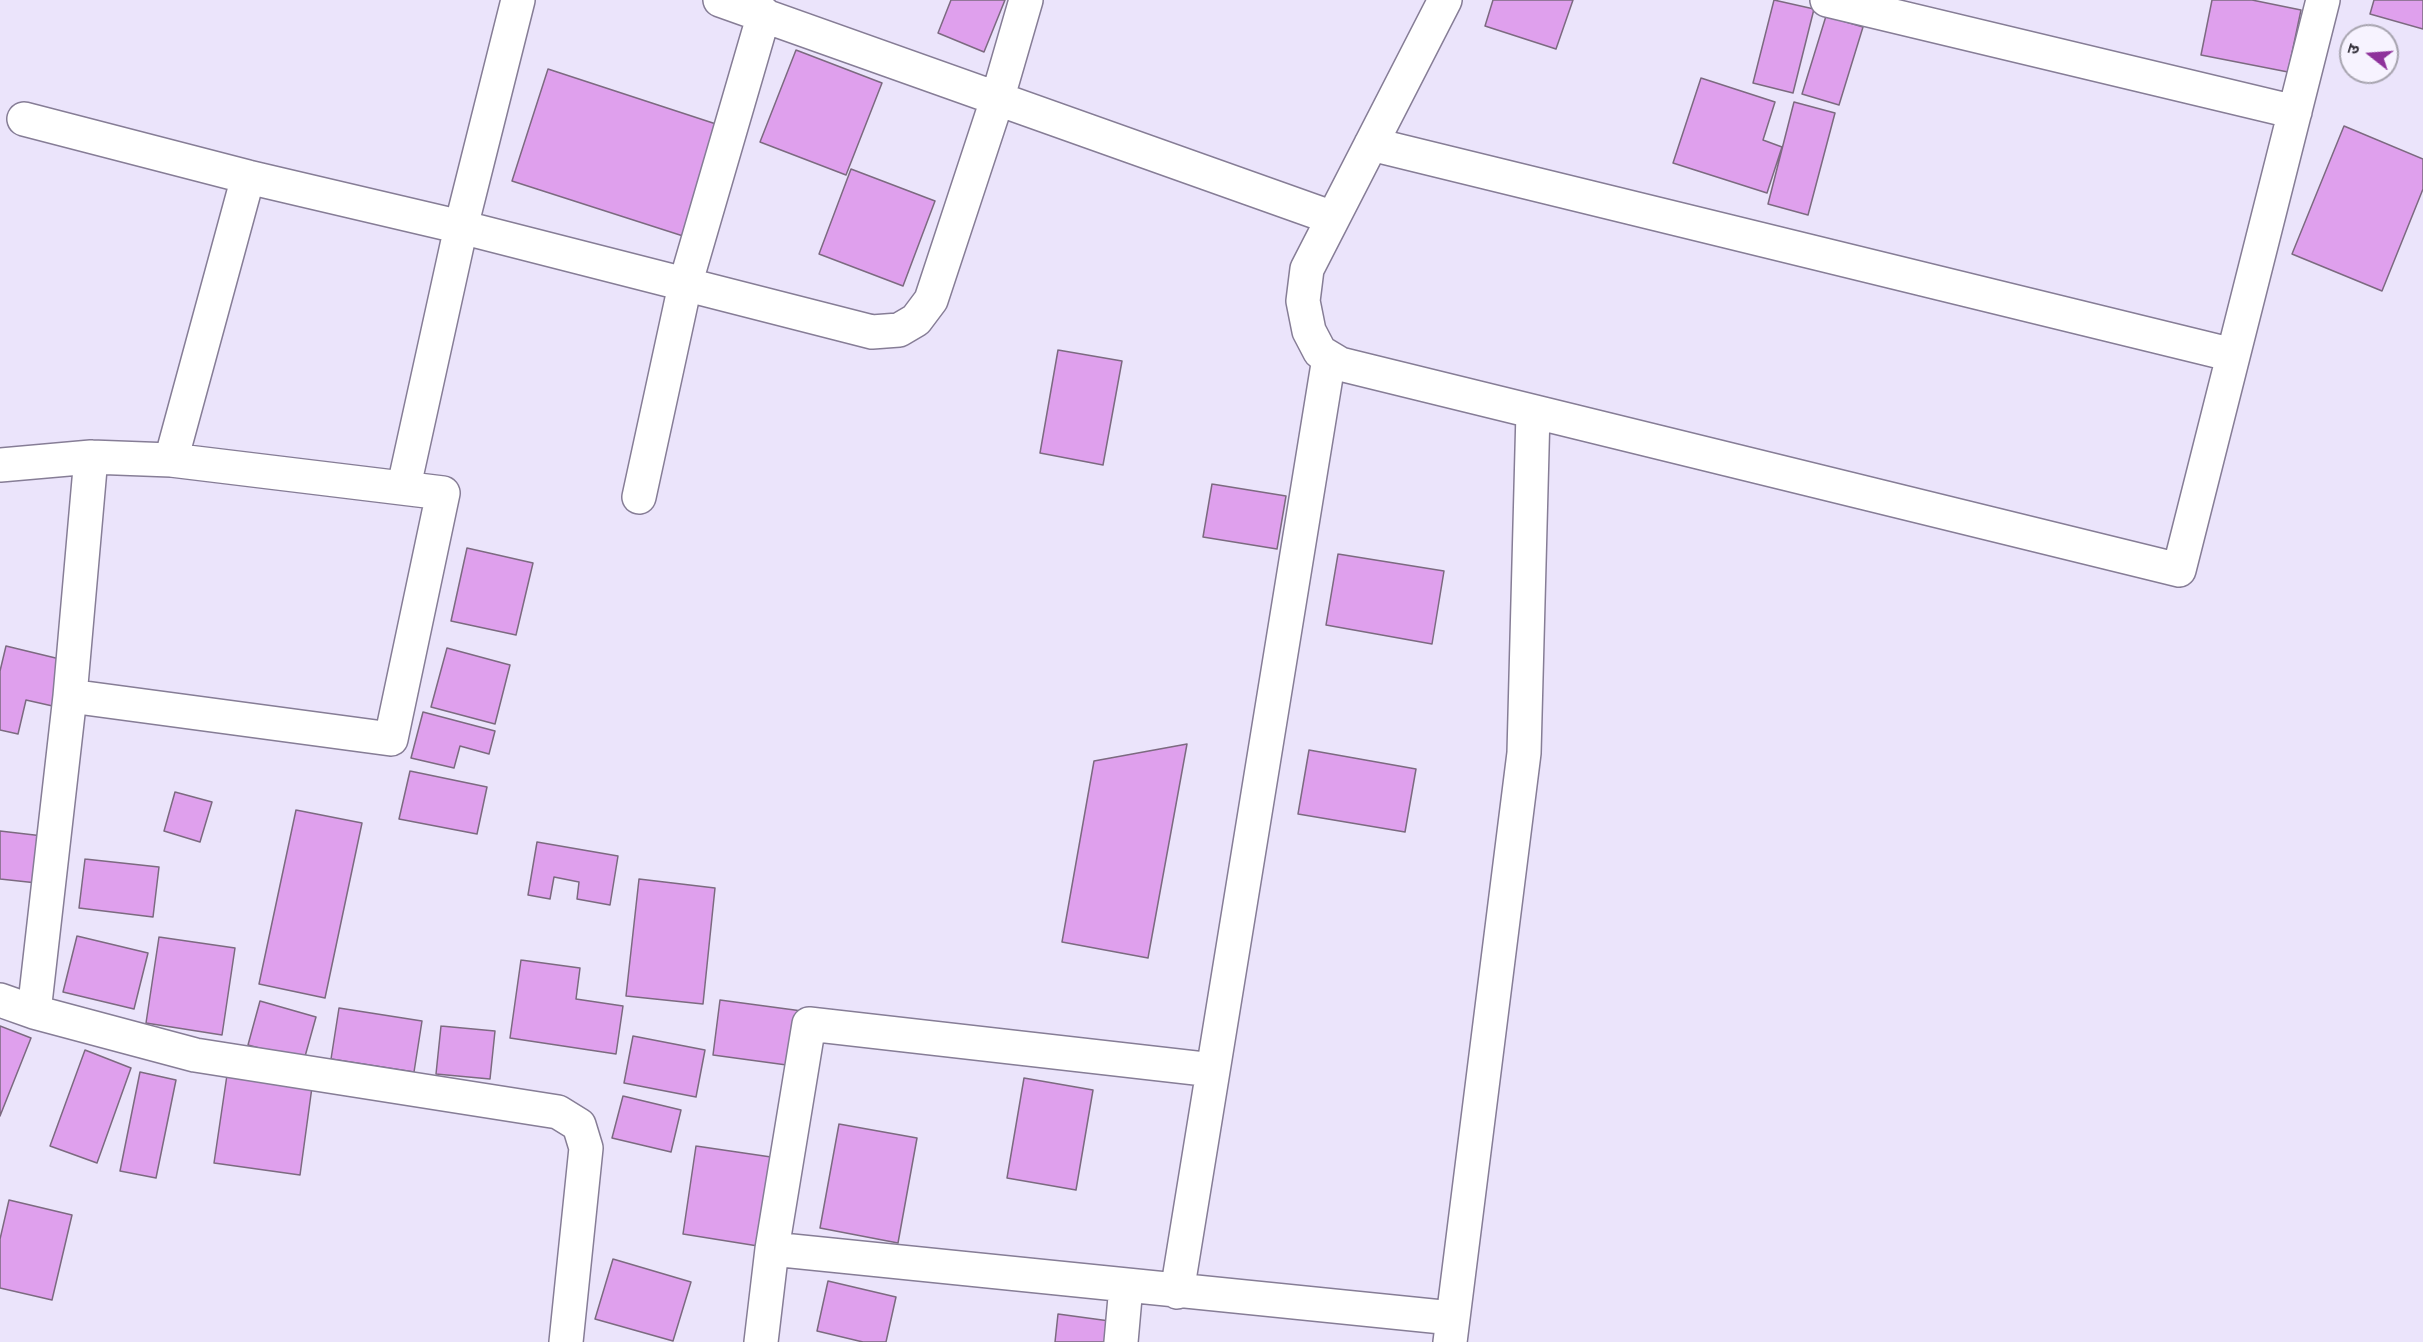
<!DOCTYPE html>
<meta charset="utf-8">
<style>
body{margin:0}
#map{position:relative;width:2423px;height:1342px;overflow:hidden;background:#ebe4fb;font-family:"Public Sans","Noto Sans Devanagari",sans-serif}
canvas{display:block}
.north{position:absolute;left:2339px;top:24px;width:60px;height:60px;box-sizing:border-box;background:#f7f3ff;border:2px solid #a7a4af;border-radius:50%;rotate:287deg;font-size:16px;font-weight:700;line-height:24px;text-align:center;color:#302d37}
.north::after{content:'';display:block;margin:auto;width:21px;height:27px;background:#8e319b;clip-path:polygon(50% 0,100% 100%,50% 72%,0 100%)}
</style>
<div id="map">
<canvas width="2423" height="1342"></canvas>
<div class="north">उ</div>
</div>
<script>
const ctx = document.querySelector('canvas').getContext('2d');
ctx.lineJoin = 'round';
function fill(path, color) {
  ctx.fillStyle = color;
  ctx.fill(path, 'evenodd');
}
function shape(rows) {
  const path = new Path2D();
  for (const r of rows) {
    path.moveTo(r[0], r[1]);
    for (let i = 2; i < r.length; i += 2) path.lineTo(r[i], r[i + 1]);
  }
  return path;
}
function stroke(path, color, width, dash) {
  ctx.strokeStyle = color;
  ctx.lineWidth = width;
  ctx.lineCap = dash ? 'butt' : 'round';
  ctx.setLineDash(dash || []);
  ctx.stroke(path);
}
const building = shape([
 [951,0,1005,0,984,52,938,33,951,0],
 [1493,0,1573,0,1556,49,1485,26,1493,0],
 [1774,0,1814,9,1793,93,1753,83,1774,0],
 [2212,0,2252,0,2301,10,2288,72,2201,55,2212,0],
 [2374,0,2423,0,2423,29,2370,14,2374,0],
 [1826,16,1863,27,1839,105,1802,94,1826,16],
 [796,50,882,83,846,175,760,142,796,50],
 [548,69,719,125,683,236,512,181,548,69],
 [1701,78,1775,102,1763,140,1782,147,1767,193,1673,163,1701,78],
 [1794,102,1835,113,1808,215,1768,204,1794,102],
 [2344,126,2423,159,2423,189,2382,291,2292,254,2344,126],
 [851,169,935,201,903,286,819,254,851,169],
 [1058,350,1122,361,1103,465,1040,453,1058,350],
 [1212,484,1286,496,1277,549,1203,537,1212,484],
 [467,548,533,563,516,635,451,621,467,548],
 [1338,554,1444,571,1432,644,1326,625,1338,554],
 [6,646,68,661,57,707,26,700,18,734,0,730,0,671,6,646],
 [447,648,510,665,495,724,431,707,447,648],
 [423,712,495,731,489,754,460,746,454,768,411,758,423,712],
 [1187,744,1148,958,1062,942,1094,761,1187,744],
 [1309,750,1416,769,1405,832,1298,814,1309,750],
 [410,771,487,787,477,834,399,819,410,771],
 [175,792,212,802,200,842,164,831,175,792],
 [296,810,362,823,325,998,259,984,296,810],
 [0,831,43,836,37,883,0,879,0,831],
 [537,842,618,856,610,905,577,899,579,882,554,877,550,899,528,895,537,842],
 [85,859,159,867,153,917,79,908,85,859],
 [639,879,715,888,703,1004,626,996,639,879],
 [77,936,148,953,134,1009,63,992,77,936],
 [159,937,235,948,222,1035,146,1023,159,937],
 [521,960,580,968,576,999,623,1006,616,1054,510,1038,521,960],
 [720,1000,802,1011,794,1066,713,1055,720,1000],
 [260,1001,316,1017,304,1060,248,1045,260,1001],
 [339,1008,422,1021,414,1072,331,1059,339,1008],
 [0,1026,31,1038,0,1116,0,1026],
 [441,1026,495,1031,490,1079,436,1074,441,1026],
 [633,1036,705,1050,696,1097,624,1083,633,1036],
 [85,1050,131,1068,97,1163,50,1146,85,1050],
 [140,1072,176,1080,156,1178,120,1171,140,1072],
 [227,1075,312,1087,300,1175,214,1163,227,1075],
 [1024,1078,1093,1090,1076,1190,1007,1178,1024,1078],
 [623,1096,681,1110,671,1152,612,1138,623,1096],
 [839,1124,917,1138,898,1243,820,1228,839,1124],
 [696,1146,771,1157,758,1246,683,1234,696,1146],
 [9,1200,72,1215,52,1300,0,1288,0,1239,9,1200],
 [613,1259,691,1282,673,1341,595,1319,613,1259],
 [828,1281,896,1297,886,1342,863,1342,817,1331,828,1281],
 [1058,1314,1117,1322,1114,1342,1055,1342,1058,1314]
]);
fill(building, '#dfa0ed');
stroke(building, '#7c6a80', 1.5);
const minor = shape([
 [720,0,1333,218],
 [1445,0,1307,269,1303,301,1309,331,1320,352,1340,364,2179,570,2323,0],
 [1827,0,2295,112],
 [24,119,248,177,461,227,872,332,899,330,916,320,931,300,997,100,1026,0],
 [1371,144,2233,355],
 [171,460,248,177],
 [0,465,91,457,171,460,443,493,391,739,70,696],
 [404,486,461,227,518,0],
 [639,497,685,285,764,14],
 [0,1000,34,1012,195,1055,558,1112,579,1125,586,1148,566,1342],
 [34,1012,70,696,91,457],
 [1213,1070,809,1024,772,1249,1452,1318],
 [1177,1292,1329,358],
 [761,1342,772,1249],
 [1121,1342,1126,1286],
 [1450,1342,1524,753,1533,412]
]);
stroke(minor, '#867d96', 36);
stroke(minor, '#fff', 33);
</script>
